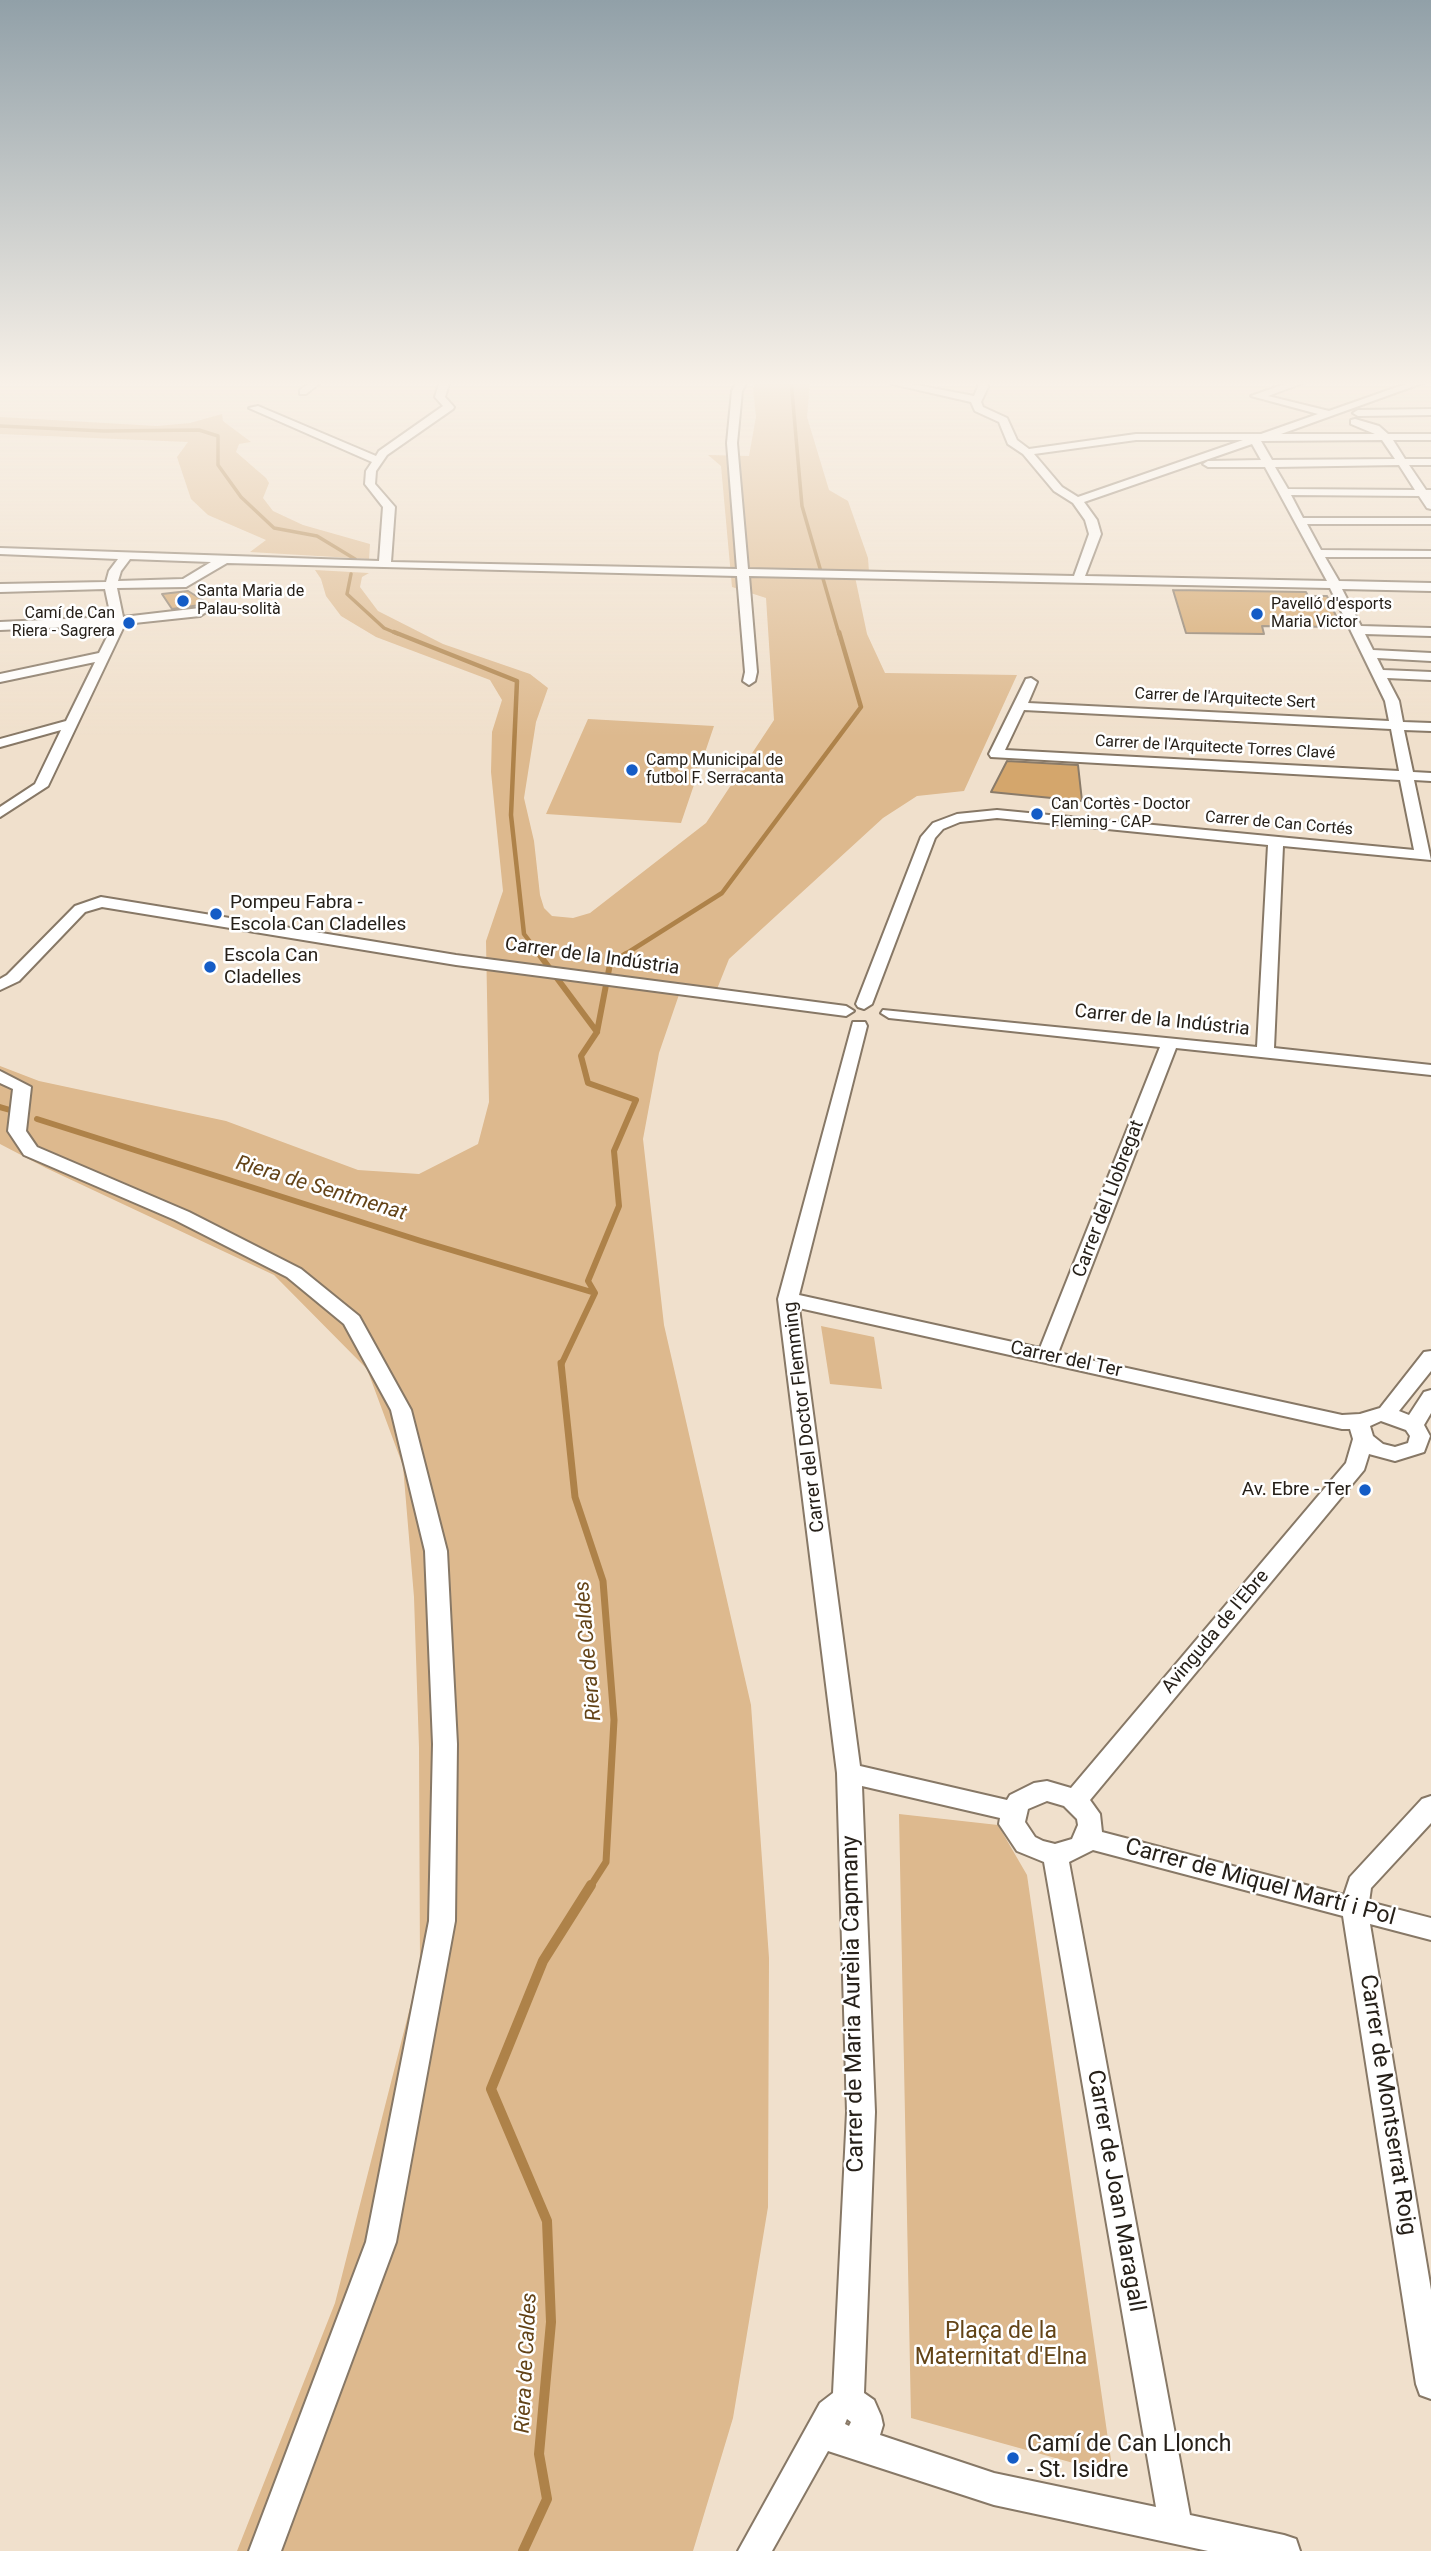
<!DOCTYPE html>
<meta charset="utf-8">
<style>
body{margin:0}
canvas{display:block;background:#f0e0cc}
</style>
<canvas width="1431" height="2551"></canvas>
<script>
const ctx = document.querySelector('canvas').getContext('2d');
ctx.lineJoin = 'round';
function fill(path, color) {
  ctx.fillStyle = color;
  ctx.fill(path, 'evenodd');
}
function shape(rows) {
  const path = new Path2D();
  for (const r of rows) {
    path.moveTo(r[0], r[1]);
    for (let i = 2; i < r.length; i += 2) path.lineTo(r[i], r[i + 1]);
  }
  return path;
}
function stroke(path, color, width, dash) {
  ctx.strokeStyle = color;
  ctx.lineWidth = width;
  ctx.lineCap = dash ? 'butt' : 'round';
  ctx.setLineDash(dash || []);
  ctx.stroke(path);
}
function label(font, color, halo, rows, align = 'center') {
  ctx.font = font + ' Roboto,sans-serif';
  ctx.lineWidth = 5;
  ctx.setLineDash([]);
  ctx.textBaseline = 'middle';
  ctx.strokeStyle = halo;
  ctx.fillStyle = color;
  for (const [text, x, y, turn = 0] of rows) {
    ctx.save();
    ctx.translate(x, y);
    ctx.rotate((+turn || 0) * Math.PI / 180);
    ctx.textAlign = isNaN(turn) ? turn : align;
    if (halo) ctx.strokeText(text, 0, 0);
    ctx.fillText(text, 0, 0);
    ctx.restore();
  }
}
fill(shape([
 [757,380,810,380,807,417,829,490,848,501,868,558,869,572,854,572,867,634,885,673,1017,675,964,791,917,796,883,818,729,959,717,989,683,983,659,1053,643,1139,664,1325,751,1705,769,1958,768,2207,733,2418,693,2551,237,2551,335,2303,420,1968,419,1748,414,1597,403,1466,367,1369,274,1275,46,1168,0,1144,0,1066,39,1081,226,1121,358,1170,419,1174,478,1144,489,1102,486,941,503,891,491,772,492,732,502,700,490,680,376,637,341,616,326,596,321,579,315,570,369,573,362,577,360,587,378,611,443,644,530,674,548,688,536,722,524,798,534,841,540,895,544,908,552,916,573,918,590,913,706,823,774,720,766,598,732,587,721,466,708,455,749,456,756,417,753,388],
 [222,414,223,421,251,442,239,444,236,452,266,478,269,483,263,498,273,511,303,525,370,544,369,559,250,552,266,540,208,515,191,499,177,457,188,442,0,434,0,417,157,426,190,423],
 [588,719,714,726,681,823,546,814],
 [821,1326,874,1337,882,1389,830,1384],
 [899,1814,998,1825,1027,1875,1113,2474,911,2418]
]), '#ddb98e');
stroke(shape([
 [791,380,802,506,839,634],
 [0,426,104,431,199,430,218,436,218,465,241,497,274,528,317,536,355,559],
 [351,574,347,594,384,628,398,634]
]), '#ae8249', 3.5);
stroke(shape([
 [394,632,517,681,511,815,524,934,540,955],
 [624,955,722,893,861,707,839,632]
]), '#ae8249', 4.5);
stroke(shape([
 [539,954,597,1032],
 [0,1107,10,1110],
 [37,1119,421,1241,595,1293],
 [561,1365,595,1293,588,1281,619,1206,614,1151,636,1100,588,1083,581,1056,597,1032,610,964,626,954]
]), '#ae8249', 6);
stroke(shape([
 [561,1363,575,1497,603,1581,614,1720,606,1862,590,1887]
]), '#ae8249', 7);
stroke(shape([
 [523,2551,547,2499,539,2454,551,2322,547,2221,491,2089,543,1961,591,1885]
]), '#ae8249', 10);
const building = shape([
 [1173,590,1306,592,1308,596,1327,596,1341,627,1262,626,1264,634,1186,633,1173,590],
 [188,591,214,607,205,608,200,605,172,609,162,594,188,591],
 [1007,761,1078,765,1082,801,991,792,1007,761]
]);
fill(building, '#d4a66c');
stroke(building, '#8a7b69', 2);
const street = shape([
 [313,380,324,380,306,394,300,394,300,390,313,380],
 [440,380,450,380,445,397,454,407,453,409,387,455,376,471,375,484,395,507,391,562,737,569,727,443,732,391,738,380,748,380,742,391,737,443,748,569,1074,576,1089,534,1085,520,1073,503,1054,491,1023,454,1008,444,999,422,975,411,971,402,892,384,891,380,974,396,978,387,977,380,987,380,988,387,981,402,983,407,1007,418,1017,440,1029,449,1136,434,1261,434,1318,414,1251,396,1296,380,1311,380,1268,396,1329,411,1417,380,1431,380,1281,434,1375,434,1351,424,1351,420,1355,419,1379,426,1388,434,1431,434,1431,440,1393,440,1405,459,1431,459,1431,465,1409,465,1426,490,1431,490,1431,509,1427,508,1419,496,1291,495,1303,518,1431,518,1431,524,1307,524,1321,550,1431,551,1431,557,1325,557,1339,581,1431,583,1431,591,1342,589,1361,626,1431,628,1431,636,1365,634,1373,650,1431,653,1431,661,1377,658,1383,670,1431,672,1431,680,1387,678,1399,701,1403,722,1431,723,1431,731,1404,730,1413,772,1431,773,1431,781,1414,780,1431,860,1283,846,1274,1048,1431,1065,1431,1075,1176,1048,1058,1353,1342,1415,1360,1414,1380,1408,1424,1352,1431,1351,1431,1371,1399,1411,1409,1415,1424,1392,1431,1390,1431,1413,1424,1425,1430,1436,1424,1452,1395,1461,1369,1454,1364,1470,1090,1800,1100,1814,1102,1832,1344,1895,1350,1877,1422,1799,1431,1796,1431,1823,1371,1888,1369,1902,1431,1918,1431,1940,1370,1924,1431,2290,1431,2399,1420,2395,1416,2384,1343,1916,1093,1850,1069,1862,1190,2515,1284,2535,1296,2539,1300,2551,1208,2551,994,2505,828,2451,772,2551,738,2551,820,2403,833,2393,847,2112,837,1773,778,1299,853,1022,865,1022,867,1026,799,1295,1040,1348,1160,1047,889,1018,881,1013,883,1010,1257,1047,1268,845,997,818,960,822,943,829,935,838,872,1004,864,1009,858,1007,856,1004,921,837,933,823,957,814,997,810,1414,850,1400,780,991,757,989,754,1026,679,1031,678,1037,682,1028,703,1389,721,1385,701,1330,588,749,576,757,672,755,681,749,685,743,681,745,672,737,576,227,563,186,587,117,588,123,617,200,608,206,612,200,616,125,624,48,786,0,817,0,807,35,784,61,730,0,747,0,739,66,721,95,662,0,682,0,674,99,653,113,625,0,630,0,622,111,617,105,589,0,592,0,584,106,582,109,571,118,559,0,554,0,548,379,561,383,507,365,484,366,471,372,462,249,408,258,406,376,456,379,451,443,406,435,397,440,380],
 [1136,440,1243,440,1078,497,1062,487,1034,454,1136,440],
 [1382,440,1395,459,1272,460,1261,441,1382,440],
 [1252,444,1261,460,1208,461,1203,464,1208,467,1265,467,1327,581,1085,576,1101,534,1097,520,1084,502,1252,444],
 [1399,465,1415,490,1288,489,1275,467,1399,465],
 [130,559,211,562,183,579,118,581,121,571,130,559],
 [1024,710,1391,729,1399,771,1005,750,1024,710],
 [799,1308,1342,1429,1350,1429,1353,1439,1346,1463,1071,1788,1047,1781,1034,1783,1010,1795,1007,1800,860,1766,799,1308],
 [1381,1421,1406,1430,1410,1436,1408,1443,1395,1447,1383,1444,1373,1436,1370,1426,1381,1421],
 [862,1786,1000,1818,999,1824,1017,1851,1044,1862,1156,2507,994,2473,880,2435,883,2425,881,2416,874,2400,864,2393,875,2112,862,1786],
 [1047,1801,1064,1806,1077,1819,1078,1825,1072,1839,1055,1844,1043,1841,1035,1837,1025,1822,1028,1809,1047,1801],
 [847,2419,851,2422,849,2426,845,2424,847,2419],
 [1431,409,1431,415,1358,416,1353,413,1358,410,1431,409],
 [101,897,456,955,846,1006,854,1011,846,1016,456,965,102,907,85,912,19,981,0,990,0,979,7,975,75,906,101,897],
 [0,1071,31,1087,26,1131,37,1147,189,1212,301,1269,359,1316,411,1410,447,1551,457,1744,455,1921,396,2242,281,2551,249,2551,366,2242,429,1921,433,1744,425,1551,391,1410,344,1324,287,1277,175,1220,24,1155,8,1131,13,1089,0,1083,0,1071]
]);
stroke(street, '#877866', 4);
fill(street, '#fff');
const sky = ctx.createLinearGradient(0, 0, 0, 737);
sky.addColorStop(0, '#91a0a8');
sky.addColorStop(0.52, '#f8f1e8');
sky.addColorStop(1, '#f8f1e800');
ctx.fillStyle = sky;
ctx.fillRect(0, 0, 1431, 737);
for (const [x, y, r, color] of [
 [183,601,7,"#145cc6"],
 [1257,614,7,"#145cc6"],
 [129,623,7,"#145cc6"],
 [632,770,7,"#145cc6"],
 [1037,814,7,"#145cc6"],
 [216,914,7,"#145cc6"],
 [210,967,7,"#145cc6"],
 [1365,1490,7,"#145cc6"],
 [1013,2458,7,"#145cc6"]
]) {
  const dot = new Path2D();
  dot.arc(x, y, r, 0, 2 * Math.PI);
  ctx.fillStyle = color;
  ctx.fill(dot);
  stroke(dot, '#fff', 2.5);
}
label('16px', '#262019', '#fff', [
 ["Santa Maria de",197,592],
 ["Palau-solità",197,610],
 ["Pavelló d'esports",1271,605],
 ["Maria Victor",1271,623],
 ["Camí de Can",115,614,"right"],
 ["Riera - Sagrera",115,632,"right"],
 ["Camp Municipal de",646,761],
 ["futbol F. Serracanta",646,779],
 ["Can Cortès - Doctor",1051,805],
 ["Fleming - CAP",1051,823]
], 'left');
label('16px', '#262019', '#fff', [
 ["Carrer de l'Arquitecte Sert",1225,699,3],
 ["Carrer de l'Arquitecte Torres Clavé",1215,748,3],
 ["Carrer de Can Cortés",1279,824,5]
]);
label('19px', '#262019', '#fff', [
 ["Pompeu Fabra -",230,903],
 ["Escola Can Cladelles",230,925],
 ["Escola Can",224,956],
 ["Cladelles",224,978],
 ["Av. Ebre - Ter",1351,1490,"right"]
], 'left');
label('19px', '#262019', '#fff', [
 ["Carrer de la Indústria",592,957,8],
 ["Carrer de la Indústria",1162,1021,6],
 ["Carrer del Llobregat",1109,1199,-69],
 ["Carrer del Ter",1066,1360,12],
 ["Carrer del Doctor Flemming",805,1417,-97],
 ["Avinguda de l'Ebre",1216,1632,-50]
]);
label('italic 21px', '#634317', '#fff', [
 ["Riera de Sentmenat",321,1189,17],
 ["Riera de Caldes",589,1651,-95],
 ["Riera de Caldes",527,2363,-87]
]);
label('23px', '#262019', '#fff', [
 ["Carrer de Miquel Martí i Pol",1260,1883,15],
 ["Carrer de Maria Aurèlia Capmany",854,2004,-91],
 ["Carrer de Montserrat Roig",1387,2105,81],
 ["Carrer de Joan Maragall",1115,2191,80]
]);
label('23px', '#634417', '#fff', [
 ["Plaça de la",1001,2332],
 ["Maternitat d'Elna",1001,2358]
]);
label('23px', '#262019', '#fff', [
 ["Camí de Can Llonch",1027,2445],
 ["- St. Isidre",1027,2471]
], 'left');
</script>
